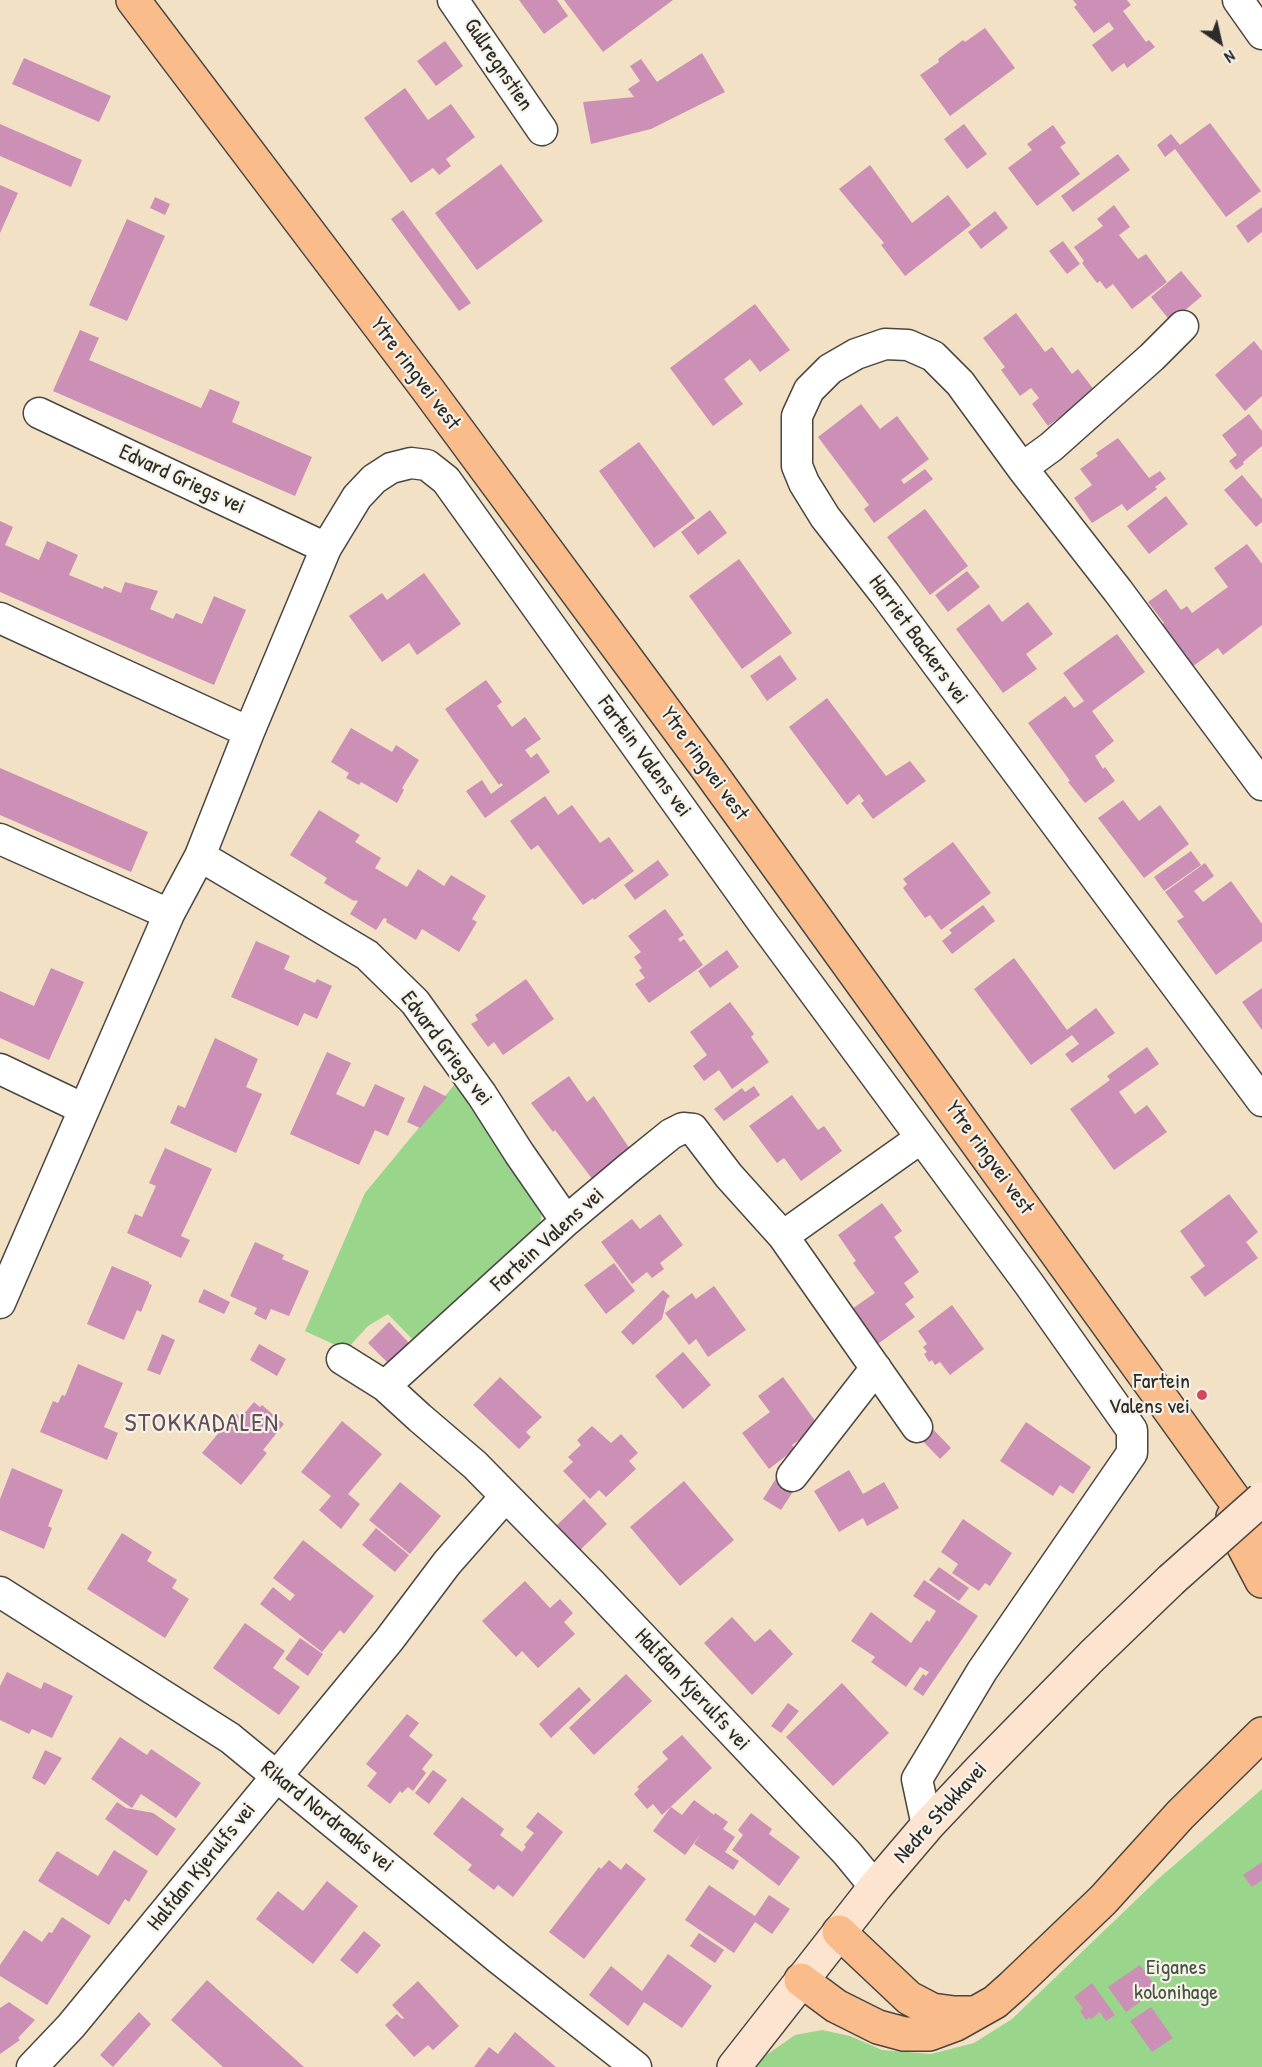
<!DOCTYPE html>
<style>
body{margin:0}
#map{position:relative;width:1262px;height:2067px;overflow:hidden;background:#f3e1c6;font-family:"Patrick Hand",sans-serif}
canvas{display:block}
.north{position:absolute;left:1190px;top:12px;width:60px;height:60px;-webkit-text-stroke:4px #f7f3e8;paint-order:stroke;rotate:146deg;font-size:16px;font-weight:700;line-height:24px;text-align:center;color:#2b2b2b}
.north::after{content:'';display:block;margin:auto;width:21px;height:27px;background:#2b2b2b;clip-path:polygon(50% 0,100% 100%,50% 72%,0 100%)}
</style>
<div id="map">
<canvas width="1262" height="2067"></canvas>
<div class="north">N</div>
</div>
<script>
const ctx = document.querySelector('canvas').getContext('2d');
ctx.lineJoin = 'round';
function fill(path, color) {
  ctx.fillStyle = color;
  ctx.fill(path, 'evenodd');
}
function shape(rows) {
  const path = new Path2D();
  for (const r of rows) {
    path.moveTo(r[0], r[1]);
    for (let i = 2; i < r.length; i += 2) path.lineTo(r[i], r[i + 1]);
  }
  return path;
}
function stroke(path, color, width, dash) {
  ctx.strokeStyle = color;
  ctx.lineWidth = width;
  ctx.lineCap = dash ? 'butt' : 'round';
  ctx.setLineDash(dash || []);
  ctx.stroke(path);
}
function label(font, color, halo, rows, align = 'center') {
  ctx.font = font + ' "Patrick Hand",sans-serif';
  ctx.lineWidth = 4.5;
  ctx.setLineDash([]);
  ctx.textBaseline = 'middle';
  ctx.strokeStyle = halo;
  ctx.fillStyle = color;
  for (const [text, x, y, turn = 0] of rows) {
    ctx.save();
    ctx.translate(x, y);
    ctx.rotate((+turn || 0) * Math.PI / 180);
    ctx.textAlign = isNaN(turn) ? turn : align;
    if (halo) ctx.strokeText(text, 0, 0);
    ctx.fillText(text, 0, 0);
    ctx.restore();
  }
}
fill(shape([
 [455,1084,543,1204,538,1238,417,1344,388,1314,368,1326,346,1350,305,1331,365,1193],
 [1262,1789,1262,2067,757,2067,765,2056,795,2035,822,2030,850,2036,882,2050,931,2054,974,2043,1012,2019,1157,1880]
]), '#99d58a');
fill(shape([
 [519,0,557,0,568,16,544,34],
 [564,0,673,0,603,52],
 [1073,0,1127,0,1131,5,1123,11,1146,42,1149,40,1155,47,1127,68,1124,63,1112,72,1092,45,1114,29,1109,22,1094,33,1074,7,1077,5],
 [985,28,1015,68,950,116,920,75,939,62,938,59,963,40,965,42],
 [445,41,463,66,436,86,417,61],
 [702,53,725,92,651,129,591,144,583,102,634,97,628,89,640,81,630,66,641,59,657,82],
 [24,58,111,96,99,122,12,84],
 [405,88,428,120,451,104,475,137,446,159,451,166,439,175,433,168,411,183,364,118],
 [1210,123,1261,191,1226,217,1175,149,1165,157,1157,145,1171,134,1180,145],
 [0,124,82,160,71,187,0,156],
 [964,124,987,154,967,169,944,139],
 [1053,125,1066,143,1060,147,1080,174,1037,206,1008,168,1032,150,1027,144],
 [1118,154,1130,170,1073,212,1061,196],
 [501,164,543,221,477,270,435,213],
 [870,165,912,223,948,195,971,225,905,276,881,245,884,243,839,189],
 [0,185,18,193,0,233],
 [155,197,170,204,165,215,150,208],
 [1114,205,1130,227,1119,235,1138,259,1146,254,1167,282,1132,309,1113,284,1106,289,1100,281,1097,283,1082,263,1084,261,1074,247,1103,226,1097,219],
 [1262,207,1262,232,1248,243,1236,226],
 [403,210,471,303,459,311,391,219],
 [995,211,1008,228,981,249,968,232],
 [127,219,165,236,127,321,89,305],
 [1063,241,1080,264,1067,274,1049,251],
 [1181,271,1202,296,1171,322,1151,297],
 [755,304,790,350,760,372,750,359,724,379,743,404,713,426,670,368],
 [1016,313,1045,352,1052,347,1072,374,1078,369,1095,391,1048,426,1032,404,1039,398,1031,388,1020,396,1001,370,1005,367,983,338],
 [80,330,99,338,89,360,201,408,210,389,240,402,232,422,312,457,295,496,53,391],
 [1254,341,1262,351,1262,396,1245,411,1215,375],
 [861,404,880,429,897,416,929,459,901,480,904,484,925,469,933,479,874,523,864,509,869,505,818,437],
 [1249,414,1262,431,1262,446,1243,462,1244,464,1236,470,1229,461,1237,455,1222,435],
 [1118,438,1149,478,1160,471,1166,479,1155,487,1157,489,1127,511,1122,504,1092,523,1074,498,1092,485,1080,469,1098,456,1096,453],
 [639,442,695,518,654,548,599,471],
 [1242,475,1262,499,1262,522,1256,527,1224,490],
 [1166,496,1188,524,1149,554,1127,526],
 [925,509,968,566,930,595,887,537],
 [710,510,727,533,698,555,681,532],
 [0,521,13,527,5,545,39,560,47,541,78,555,69,575,103,589,104,586,121,593,125,582,158,591,150,609,173,619,176,613,202,624,214,596,246,610,214,685,0,592],
 [1247,544,1262,564,1262,625,1223,655,1218,648,1192,667,1161,625,1164,623,1148,602,1166,589,1181,610,1187,606,1192,613,1228,587,1214,568],
 [739,559,792,633,742,669,689,596],
 [967,571,980,587,948,612,935,595],
 [424,573,461,624,417,655,409,643,382,662,349,616,382,593,387,600],
 [1028,602,1053,634,1026,654,1037,669,1003,693,956,629,989,604,1002,622],
 [1117,634,1145,672,1092,711,1114,741,1095,756,1103,769,1105,767,1115,781,1085,803,1068,782,1070,781,1028,723,1065,696,1074,708,1084,701,1063,673],
 [780,655,797,679,767,701,750,676],
 [486,680,502,702,497,706,512,727,525,717,541,739,525,750,531,758,537,753,550,772,485,818,466,791,482,780,491,794,503,785,501,783,499,785,445,709],
 [827,698,886,776,910,761,926,781,873,819,861,803,864,801,859,794,847,805,789,727],
 [351,728,392,752,396,745,419,760,402,788,404,790,397,803,361,782,359,785,346,778,349,773,331,762],
 [0,768,148,832,131,872,0,815],
 [545,796,558,815,572,805,600,843,609,837,634,871,594,900,593,898,583,905,538,845,531,850,510,821],
 [1123,800,1139,821,1160,805,1189,844,1144,878,1098,818],
 [319,810,360,835,355,842,381,858,375,868,407,887,418,869,444,886,451,875,486,896,472,919,477,922,459,952,422,929,416,940,386,922,387,919,384,918,376,930,350,914,358,901,355,900,354,901,324,883,327,878,290,855],
 [953,842,991,893,941,930,930,915,925,918,903,888,907,884,903,879],
 [1191,851,1201,865,1164,891,1154,877],
 [658,860,669,875,635,900,624,885],
 [1205,863,1214,876,1194,891,1203,902,1231,881,1262,924,1262,941,1216,975,1177,921,1184,917,1165,892],
 [983,905,995,921,952,954,942,941,952,933,949,930],
 [665,909,684,935,678,939,680,942,684,939,703,965,649,1003,635,984,645,978,639,970,642,968,634,957,641,952,628,936],
 [256,941,290,956,284,969,315,983,317,979,332,986,317,1019,304,1013,298,1026,231,997],
 [727,950,739,967,710,988,698,971],
 [1014,958,1067,1030,1096,1008,1115,1033,1072,1063,1065,1054,1079,1044,1072,1035,1031,1065,974,989],
 [51,968,84,982,49,1060,0,1038,0,991,34,1006],
 [526,979,554,1019,503,1055,494,1042,488,1047,471,1024,478,1020,475,1015],
 [1262,988,1262,1030,1242,1002],
 [730,1002,754,1034,751,1037,769,1062,732,1089,719,1070,704,1081,693,1066,707,1055,690,1032],
 [215,1038,258,1059,246,1087,262,1094,236,1153,170,1123,178,1105,185,1108],
 [1147,1047,1159,1064,1119,1092,1135,1114,1147,1105,1167,1132,1114,1170,1070,1109,1110,1080,1107,1076],
 [327,1052,351,1063,336,1094,364,1107,375,1084,405,1098,388,1136,375,1130,359,1165,290,1134],
 [569,1076,587,1102,594,1096,632,1152,593,1180,555,1130,553,1132,531,1103],
 [424,1085,447,1097,420,1128,407,1122],
 [754,1086,760,1095,724,1121,714,1109,742,1088,745,1092],
 [792,1095,818,1130,824,1126,842,1151,801,1181,784,1158,777,1163,749,1126],
 [165,1148,212,1169,181,1236,190,1240,181,1258,127,1233,135,1214,142,1217,156,1186,149,1183],
 [1229,1194,1258,1232,1246,1242,1258,1258,1205,1297,1190,1277,1205,1266,1180,1231],
 [882,1203,902,1231,894,1237,919,1272,904,1283,914,1297,905,1304,915,1317,875,1346,849,1311,875,1293,853,1263,856,1261,838,1235],
 [660,1214,683,1245,660,1263,664,1269,652,1278,647,1272,632,1284,601,1242,632,1219,640,1229],
 [255,1242,284,1255,282,1259,309,1271,289,1316,271,1309,266,1320,254,1314,257,1308,230,1296],
 [614,1263,635,1291,606,1314,584,1285],
 [112,1266,149,1282,149,1284,152,1285,141,1312,137,1310,124,1340,87,1324],
 [714,1286,746,1330,708,1357,696,1339,689,1345,665,1313,692,1293,696,1299],
 [204,1289,230,1302,224,1314,198,1302],
 [663,1290,670,1296,667,1299,662,1319,633,1345,621,1332],
 [952,1305,984,1349,950,1375,940,1362,935,1365,932,1360,929,1362,924,1354,927,1352,923,1347,927,1344,918,1331],
 [389,1322,413,1347,392,1367,368,1343],
 [162,1334,175,1340,160,1375,147,1370],
 [259,1344,286,1359,277,1376,250,1360],
 [683,1352,711,1385,683,1409,655,1376],
 [78,1364,123,1383,104,1427,118,1433,107,1460,40,1432,53,1401,58,1403,62,1395,65,1396],
 [500,1377,542,1417,526,1432,531,1437,519,1449,473,1405],
 [783,1377,819,1426,792,1445,795,1449,769,1469,742,1433,770,1412,758,1396],
 [254,1402,260,1407,262,1405,284,1424,263,1450,267,1453,241,1485,202,1453,235,1413,241,1417],
 [342,1421,382,1454,348,1494,360,1504,341,1529,319,1510,331,1496,301,1472],
 [1026,1422,1091,1467,1073,1494,1060,1485,1053,1496,1000,1461],
 [592,1426,611,1443,621,1434,638,1453,629,1461,636,1469,606,1497,599,1490,590,1499,563,1471,573,1462,568,1457,581,1445,577,1440],
 [930,1426,951,1448,940,1459,919,1437],
 [12,1468,63,1490,48,1526,52,1528,44,1549,0,1530,0,1499],
 [849,1470,863,1494,884,1482,899,1508,867,1526,863,1518,839,1532,814,1491],
 [780,1472,798,1484,781,1510,763,1499],
 [684,1481,734,1540,680,1586,630,1527],
 [400,1482,441,1516,410,1554,369,1520],
 [584,1499,607,1524,580,1550,557,1525],
 [963,1519,1012,1553,990,1586,985,1583,979,1591,952,1573,958,1564,941,1552],
 [376,1528,409,1555,395,1572,362,1545],
 [122,1533,152,1552,147,1561,177,1580,172,1588,189,1599,165,1638,87,1589],
 [303,1540,374,1596,344,1634,340,1630,322,1652,260,1604,273,1587,290,1601,295,1595,273,1578],
 [939,1567,969,1588,959,1601,929,1580],
 [924,1580,978,1616,923,1696,913,1689,923,1674,926,1676,929,1672,920,1667,906,1687,871,1662,875,1657,851,1641,871,1612,911,1643,927,1620,929,1622,936,1611,913,1596],
 [525,1581,550,1608,560,1599,573,1613,564,1622,575,1634,538,1668,522,1651,516,1657,482,1621],
 [732,1617,755,1642,770,1629,793,1654,752,1695,704,1643],
 [245,1623,285,1651,273,1668,300,1687,279,1715,213,1668],
 [300,1638,323,1654,308,1676,285,1659],
 [7,1672,41,1689,44,1682,73,1696,52,1738,32,1729,29,1734,0,1720,0,1686],
 [626,1674,652,1701,594,1755,569,1728],
 [842,1683,889,1733,833,1786,786,1737],
 [579,1687,591,1700,551,1738,539,1724],
 [788,1703,799,1711,781,1733,771,1726],
 [407,1714,419,1723,409,1736,433,1755,422,1769,426,1773,413,1791,408,1787,402,1793,400,1791,390,1804,367,1786,377,1773,366,1764],
 [682,1735,712,1768,662,1815,653,1804,647,1809,634,1794,639,1789,637,1787,668,1759,662,1752],
 [120,1737,147,1755,151,1749,201,1783,176,1818,141,1794,132,1808,91,1779],
 [45,1750,62,1758,45,1785,32,1778],
 [433,1770,447,1780,429,1804,415,1793],
 [462,1797,504,1829,500,1835,522,1852,526,1847,524,1845,534,1833,526,1827,538,1812,563,1832,513,1897,498,1885,494,1890,468,1870,472,1865,433,1834],
 [694,1800,714,1815,715,1813,728,1822,723,1829,735,1837,725,1852,739,1861,733,1870,694,1844,702,1832,685,1855,653,1831,671,1807,682,1815],
 [117,1802,126,1808,153,1813,176,1829,157,1856,105,1819],
 [751,1813,772,1829,769,1834,800,1857,779,1886,732,1850,743,1835,738,1830],
 [114,1850,148,1871,129,1902,125,1899,109,1925,38,1881,57,1851,98,1876],
 [609,1860,621,1870,626,1863,646,1879,584,1959,549,1932,599,1867,601,1869],
 [1262,1862,1262,1880,1252,1887,1243,1875],
 [327,1881,358,1906,313,1964,256,1919,278,1891,303,1911],
 [709,1885,755,1916,769,1895,790,1909,772,1934,755,1922,734,1953,685,1920],
 [62,1917,91,1936,47,2005,0,1976,0,1965,24,1930,42,1942,49,1932,52,1933],
 [364,1931,381,1945,357,1974,340,1960],
 [699,1933,724,1950,715,1963,690,1946],
 [668,1954,712,1986,682,2028,644,2002,628,2026,589,1995,611,1966,642,1991],
 [1140,1965,1158,1989,1126,2012,1108,1987],
 [207,1980,304,2067,223,2067,171,2020],
 [418,1981,459,2026,433,2050,428,2045,414,2057,385,2025,397,2014,402,2019,404,2018,392,2005],
 [1092,1983,1115,2015,1106,2021,1100,2012,1091,2019,1089,2017,1086,2020,1080,2011,1083,2008,1074,1997],
 [9,2002,35,2020,18,2038,20,2040,0,2054,0,2008],
 [1151,2007,1173,2038,1152,2052,1130,2021],
 [139,2012,151,2024,113,2067,100,2055],
 [515,2032,556,2067,474,2067,489,2047,498,2054]
]), '#cc8fb5');
const minor = shape([
 [453,0,542,130],
 [1238,0,1262,34],
 [39,413,326,548],
 [1022,468,1051,447,1152,357,1183,326],
 [0,618,249,732],
 [1262,785,1118,591,1022,468,960,383,933,356,908,345,885,344,856,354,830,369,809,390,797,416,797,466,804,483,825,517,885,594,1262,1101],
 [0,839,169,914],
 [200,856,367,955,415,1002,482,1095,519,1153,566,1221],
 [0,1069,84,1109],
 [783,1236,921,1138],
 [0,1303,169,914,200,856,249,732,326,548,357,497,374,479,391,468,411,463,427,465,446,480,763,923,1029,1284,1132,1430,1132,1453,982,1671,917,1779,927,1826],
 [342,1359,385,1386,420,1418,475,1465,590,1582,847,1853,875,1887],
 [385,1386,566,1221,629,1168,671,1134,683,1128,693,1129,729,1176,783,1236,917,1427],
 [792,1476,876,1368],
 [0,1592,230,1738,499,1959,636,2067],
 [32,2067,71,2026,389,1640,447,1563,505,1497]
]);
const secondary = shape([
 [734,2067,875,1887,927,1826,980,1770,1092,1656,1171,1580]
]);
const primary = shape([
 [133,0,428,390,710,772,1262,1538],
 [1233,1517,1242,1543,1262,1581],
 [839,1932,909,1998,932,2010,954,2013,973,2013],
 [801,1980,836,2006,878,2027,904,2034,929,2034,956,2024,995,2002,1013,1986,1103,1900,1180,1815,1262,1734]
]);
stroke(minor, '#494642', 33);
stroke(secondary, '#494642', 36);
stroke(primary, '#494642', 36);
stroke(minor, '#fff', 30);
stroke(secondary, '#fde4d1', 33);
stroke(primary, '#fabc8b', 33);
const secondaryBridge = shape([
 [1171,1580,1262,1499]
]);
stroke(secondaryBridge, '#494642', 36, []);
stroke(secondaryBridge, '#fde4d1', 33);
for (const [x, y, r, color] of [
 [1202,1395,6,"#d1495b"]
]) {
  const dot = new Path2D();
  dot.arc(x, y, r, 0, 2 * Math.PI);
  ctx.fillStyle = color;
  ctx.fill(dot);
  stroke(dot, '#f7f3e8', 2);
}
label('22px', '#2b2b2b', '#f7f3e8', [
 ["Gullregnstien",498,65,56],
 ["Ytre ringvei vest",415,374,53],
 ["Edvard Griegs vei",182,480,25],
 ["Harriet Backers vei",918,640,54],
 ["Fartein Valens vei",644,757,54],
 ["Ytre ringvei vest",704,764,54],
 ["Edvard Griegs vei",446,1049,53],
 ["Ytre ringvei vest",989,1158,54],
 ["Fartein Valens vei",548,1240,-42],
 ["Halfdan Kjerulfs vei",692,1690,47],
 ["Nedre Stokkavei",941,1813,-48],
 ["Rikard Nordraaks vei",327,1817,39],
 ["Halfdan Kjerulfs vei",202,1867,-51]
]);
label('22px', '#2b2b2b', '#f7f3e8', [
 ["Fartein",1190,1382],
 ["Valens vei",1190,1407]
], 'right');
label('22px', '#465643', '#f7f3e8', [
 ["Eiganes",1176,1968],
 ["kolonihage",1176,1993]
]);
ctx.letterSpacing = '1.5px';
label('26px', '#634e5b', '#f7f3e8', [
 ["STOKKADALEN",202,1424]
]);
ctx.letterSpacing = '0px';
</script>
